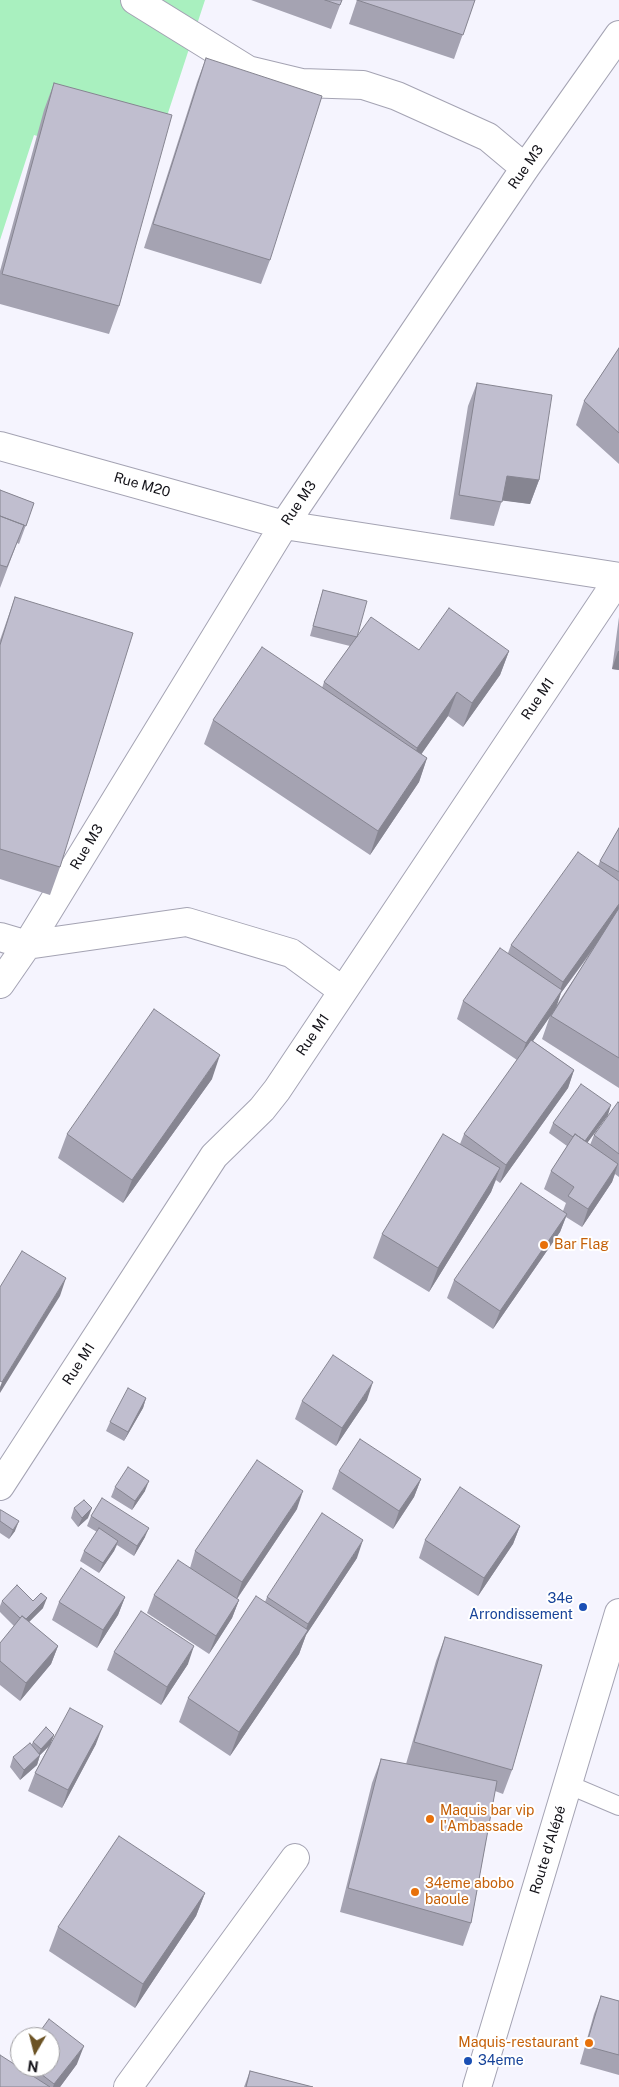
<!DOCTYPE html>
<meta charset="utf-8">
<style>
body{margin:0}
#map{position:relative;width:619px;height:2087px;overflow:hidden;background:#f5f4fe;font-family:"Public Sans",sans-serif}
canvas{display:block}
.north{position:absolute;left:10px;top:2027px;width:50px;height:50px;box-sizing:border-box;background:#fff;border:1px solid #a1a0a3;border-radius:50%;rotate:188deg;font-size:14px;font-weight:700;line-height:20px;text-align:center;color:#131218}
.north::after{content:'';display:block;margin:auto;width:18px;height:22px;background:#6c5324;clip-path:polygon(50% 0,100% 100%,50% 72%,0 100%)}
</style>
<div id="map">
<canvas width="619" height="2087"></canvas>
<div class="north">N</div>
</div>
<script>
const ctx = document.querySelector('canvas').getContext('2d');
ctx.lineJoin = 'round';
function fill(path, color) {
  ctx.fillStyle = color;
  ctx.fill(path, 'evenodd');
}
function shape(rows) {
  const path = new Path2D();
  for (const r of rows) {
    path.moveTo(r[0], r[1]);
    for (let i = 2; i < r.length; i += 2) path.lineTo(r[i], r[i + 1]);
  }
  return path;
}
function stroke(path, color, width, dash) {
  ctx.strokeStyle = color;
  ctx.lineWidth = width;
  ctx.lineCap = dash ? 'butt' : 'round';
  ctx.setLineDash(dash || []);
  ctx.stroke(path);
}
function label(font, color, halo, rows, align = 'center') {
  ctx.font = font + ' "Public Sans",sans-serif';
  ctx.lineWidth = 4;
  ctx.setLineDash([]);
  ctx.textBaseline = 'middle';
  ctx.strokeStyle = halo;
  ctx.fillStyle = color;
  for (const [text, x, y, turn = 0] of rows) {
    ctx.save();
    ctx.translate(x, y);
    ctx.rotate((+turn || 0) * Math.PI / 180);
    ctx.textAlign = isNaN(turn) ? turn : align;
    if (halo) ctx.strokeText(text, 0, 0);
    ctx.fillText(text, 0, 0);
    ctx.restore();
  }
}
fill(shape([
 [0,0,205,0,149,171,34,135,0,240]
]), '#a9f0bf');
const lane = shape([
 [567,1784,619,1806]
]);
const street = shape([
 [135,0,248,70,302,83,363,85,397,96,488,137,525,168],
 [0,446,284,525,619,577],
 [0,937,27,945,187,922,291,953,343,991],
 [0,984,27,945,284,525,525,168,619,35],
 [0,1486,214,1156,262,1109,277,1090,619,578],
 [128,2087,295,1858]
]);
const secondary = shape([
 [477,2087,619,1613]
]);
stroke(lane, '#a4a3b3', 20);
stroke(street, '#a4a3b3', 30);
stroke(secondary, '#a4a3b3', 30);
stroke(lane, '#fff', 18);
stroke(street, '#fff', 28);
stroke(secondary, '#fff', 28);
fill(shape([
 [251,0,342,0,331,29],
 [357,0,475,0,454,59,349,24],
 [206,58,270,260,261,284,144,248,197,82],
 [54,83,119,306,109,334,0,304,0,271,44,110],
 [619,348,619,464,576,425,584,401],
 [477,383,539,480,530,504,502,500,494,526,450,519,468,406],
 [0,490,34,503,19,544,17,543,0,588],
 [323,590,357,637,419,650,509,651,500,675,463,727,448,716,421,754,427,758,419,782,370,855,204,744,213,720,322,688,324,682,350,646,310,636,320,600],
 [15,597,60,867,50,895,0,879,0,640],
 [619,617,619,670,612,669],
 [619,828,619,1088,542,1039,550,1016,533,1041,574,1070,568,1088,500,1183,496,1180,491,1192,429,1292,373,1258,382,1234,460,1144,464,1134,517,1060,457,1019,463,1001,508,953,511,945,598,866,600,861],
 [593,950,556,1006,561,993],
 [212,1079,123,1203,58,1158,67,1134],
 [619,1103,619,1177,615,1174,612,1182,582,1227,566,1217,560,1232,493,1329,447,1298,454,1280,563,1211,566,1203,544,1189,551,1171,567,1146,549,1133,553,1123,608,1115,587,1143,590,1145,594,1135],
 [146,1398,143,1408,124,1441,106,1431,110,1422],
 [367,1400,336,1446,295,1419,302,1401],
 [339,1471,421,1479,414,1497,393,1529,332,1489],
 [115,1487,145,1491,132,1510,111,1497],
 [74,1508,88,1518,78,1527,71,1518],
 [297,1509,237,1599,239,1600,232,1618,209,1654,147,1613,154,1595,190,1568,195,1551],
 [0,1510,15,1531,9,1539,0,1533],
 [91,1516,145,1537,134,1556,117,1545,114,1551,99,1573,80,1561,84,1551,97,1532,87,1526],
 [520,1526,513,1544,478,1596,419,1558,425,1540],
 [357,1558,306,1635,299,1654,230,1756,179,1722,188,1698,265,1602,267,1597],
 [125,1597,118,1615,97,1648,52,1620,59,1602],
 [2,1601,33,1601,43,1608,29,1622,58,1646,51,1664,20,1701,0,1685,0,1643,14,1626,0,1612,0,1606],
 [445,1637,512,1770,503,1794,495,1791,471,1923,463,1946,340,1912,372,1783,381,1759,406,1764,436,1661],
 [114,1652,188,1664,161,1705,107,1670],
 [54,1735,51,1742,96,1744,62,1808,28,1791,35,1773,49,1746,40,1755,37,1765,20,1780,10,1767,13,1757,31,1745,33,1742],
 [205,1893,196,1916,135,2008,49,1951,58,1927],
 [601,1996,619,2001,619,2075,580,2064,594,2014],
 [20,2058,20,2067,50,2067,77,2064,60,2087,0,2087,17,2066],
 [250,2071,313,2087,244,2087]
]), '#a5a3b2');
fill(shape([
 [507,476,539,480,530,504,498,500],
 [509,651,500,675,463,727,472,703],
 [618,651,619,651,619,670,612,669],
 [457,692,448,716,409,772,417,748],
 [427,758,419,782,370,855,378,831],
 [619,900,619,910,617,915,561,993,556,1008,519,1061,526,1043,557,998,563,982],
 [220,1055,212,1079,123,1203,132,1180],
 [574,1070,568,1088,500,1183,506,1165],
 [611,1105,608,1115,579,1154,582,1144],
 [618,1164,612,1182,582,1227,588,1209],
 [500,1168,491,1192,429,1292,438,1268],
 [567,1214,560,1232,493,1329,500,1311],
 [66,1278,60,1296,0,1393,0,1387,2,1382],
 [373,1382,367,1400,336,1446,342,1428],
 [146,1398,143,1408,124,1441,128,1432],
 [421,1479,414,1497,393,1529,399,1511],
 [149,1481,145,1491,132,1510,135,1501],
 [303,1491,297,1509,236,1600,242,1582],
 [92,1508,88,1518,78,1527,82,1518],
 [19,1521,15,1531,9,1539,13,1530],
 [520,1526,513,1544,478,1596,484,1578],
 [149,1528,145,1537,134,1556,137,1546],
 [363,1540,357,1558,306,1635,299,1654,230,1756,239,1732,303,1636,308,1624],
 [118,1541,114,1551,99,1573,103,1563],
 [125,1597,118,1615,97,1648,103,1630],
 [47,1598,43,1608,20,1631,24,1621],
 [239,1600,232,1618,209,1654,216,1636],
 [58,1646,51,1664,20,1701,26,1683],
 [194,1646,188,1664,161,1705,167,1687],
 [103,1726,96,1744,62,1808,68,1790],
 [54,1735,50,1745,40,1755,37,1765,20,1780,24,1770,37,1758,41,1749],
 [205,1893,196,1916,135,2008,143,1984],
 [84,2046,77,2064,60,2087,53,2087,54,2084]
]), '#868591');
const building = shape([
 [325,0,342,0,340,5,325,0],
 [357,0,475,0,463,35,357,0],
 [206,58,322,96,270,260,153,224,206,58],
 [54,83,172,115,119,306,2,274,54,83],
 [619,348,619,433,584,401,619,348],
 [477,383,552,395,539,480,507,476,502,502,459,495,477,383],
 [0,490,34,503,26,526,0,516,0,490],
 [0,516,24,525,7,567,0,565,0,516],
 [323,590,367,601,357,637,313,626,323,590],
 [15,597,133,633,60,867,0,849,0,645,15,597],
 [449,608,509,651,472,703,457,692,417,748,324,682,371,617,419,650,449,608],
 [262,647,427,758,378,831,213,720,262,647],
 [619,828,619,872,600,861,619,828],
 [578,852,619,881,619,904,563,982,511,945,578,852],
 [619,908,619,1058,551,1016,619,908],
 [500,948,562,990,526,1043,463,1001,500,948],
 [154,1009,220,1055,132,1180,67,1134,154,1009],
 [531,1040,574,1070,506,1165,464,1134,531,1040],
 [581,1084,611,1105,585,1141,575,1134,573,1137,553,1123,581,1084],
 [618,1102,619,1103,619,1154,594,1135,618,1102],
 [443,1134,500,1168,438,1268,382,1234,443,1134],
 [575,1134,618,1164,588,1209,568,1196,574,1187,551,1171,575,1134],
 [521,1183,567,1214,500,1311,454,1280,521,1183],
 [22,1251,66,1278,2,1382,0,1381,0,1287,22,1251],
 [333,1355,373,1382,342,1428,302,1401,333,1355],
 [128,1388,146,1398,128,1432,110,1422,128,1388],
 [360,1439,421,1479,399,1511,339,1471,360,1439],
 [257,1460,303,1491,242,1582,195,1551,257,1460],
 [128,1467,149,1481,135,1501,115,1487,128,1467],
 [460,1487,520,1526,484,1578,425,1540,460,1487],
 [102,1498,149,1528,137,1546,91,1516,102,1498],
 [84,1500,92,1508,82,1518,74,1508,84,1500],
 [0,1510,1,1510,19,1521,13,1530,0,1521,0,1510],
 [322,1513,363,1540,308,1624,267,1597,322,1513],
 [99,1528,118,1541,103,1563,84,1551,99,1528],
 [178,1560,239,1600,216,1636,154,1595,178,1560],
 [81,1568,125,1597,103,1630,59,1602,81,1568],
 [17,1585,33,1601,41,1593,47,1598,26,1619,22,1616,20,1618,2,1601,17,1585],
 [256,1596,308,1630,239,1732,188,1698,256,1596],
 [141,1611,194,1646,167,1687,114,1652,141,1611],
 [22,1616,58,1646,26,1683,0,1661,0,1643,22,1616],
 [445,1637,542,1665,512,1770,414,1742,445,1637],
 [70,1708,103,1726,68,1790,35,1773,70,1708],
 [46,1727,54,1735,41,1749,33,1742,46,1727],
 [30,1743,40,1755,24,1770,13,1757,30,1743],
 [381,1759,497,1781,471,1923,348,1888,381,1759],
 [119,1836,205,1893,143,1984,58,1927,119,1836],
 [601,1996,619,2001,619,2055,586,2046,601,1996],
 [49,2019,84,2046,54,2084,32,2067,50,2067,50,2037,36,2037,49,2019],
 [0,2055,50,2087,0,2087,0,2055],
 [250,2071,313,2087,246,2087,250,2071]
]);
fill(building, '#c0becf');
stroke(building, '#868591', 1);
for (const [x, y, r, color] of [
 [544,1245,5,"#e8710a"],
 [583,1607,5,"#1a4fb4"],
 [430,1819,5,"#e8710a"],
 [415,1892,5,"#e8710a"],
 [589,2043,5,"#e8710a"],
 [468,2061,5,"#1a4fb4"]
]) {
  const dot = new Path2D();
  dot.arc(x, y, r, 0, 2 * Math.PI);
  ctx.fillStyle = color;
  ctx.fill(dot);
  stroke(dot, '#fff', 2);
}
label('14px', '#131218', '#fff', [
 ["Rue M3",526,167,-55],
 ["Rue M20",142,485,16],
 ["Rue M3",299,503,-56],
 ["Rue M1",538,699,-56],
 ["Rue M3",87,847,-59],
 ["Rue M1",313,1035,-56],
 ["Rue M1",79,1364,-57],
 ["Route d'Alépé",548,1850,-73]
]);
label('14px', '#c56008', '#fff', [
 ["Bar Flag",554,1245],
 ["Maquis bar vip",440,1811],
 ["l'Ambassade",440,1827],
 ["34eme abobo",425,1884],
 ["baoule",425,1900],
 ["Maquis-restaurant",579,2043,"right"]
], 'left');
label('14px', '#164399', '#fff', [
 ["34e",573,1599],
 ["Arrondissement",573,1615],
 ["34eme",478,2061,"left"]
], 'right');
</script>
